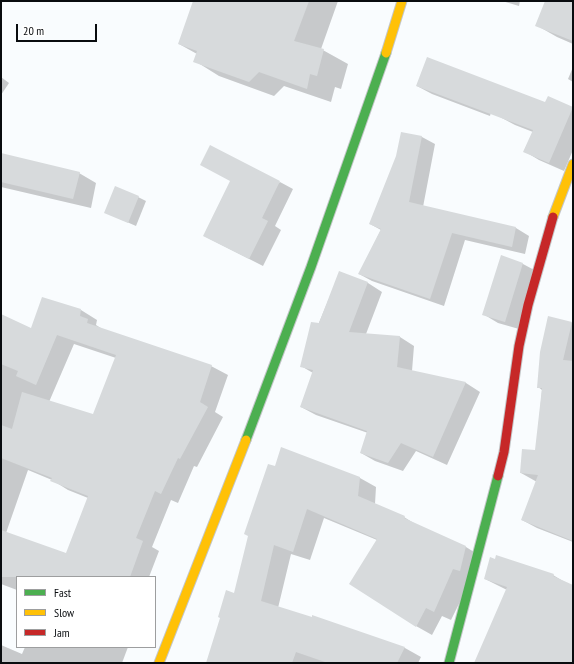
<!DOCTYPE html>
<style>
body{margin:0}
#map{position:relative;width:574px;height:664px;overflow:hidden;background:#f9fcfe;font-family:"PT Sans Narrow",sans-serif}
canvas{display:block}
.frame{position:absolute;inset:0;border:2px solid #090c0f;pointer-events:none}
.legend{position:absolute;left:16px;top:576px;width:140px;height:72px;box-sizing:border-box;background:#fff;border:1px solid #9d9e9f;margin:0;padding:5px 7px;list-style:none;font-size:12px;color:#090c0f}
.legend li{display:flex;align-items:center;gap:8px;height:20px}
.legend b{width:20px;border:1px solid #9d9e9f}
.scale{position:absolute;left:16px;top:24px;width:81px;height:18px;box-sizing:border-box;border:2px solid #090c0f;border-top:0;padding-left:5px;font-size:12px;line-height:14px;white-space:nowrap;color:#090c0f;-webkit-text-stroke:3px #fff;paint-order:stroke}
</style>
<div id="map">
<canvas width="574" height="664"></canvas>
<div class="frame"></div>
<ul class="legend">
<li><b style="height:5px;background:#4caf50"></b>Fast</li>
<li><b style="height:5px;background:#ffc107"></b>Slow</li>
<li><b style="height:5px;background:#c62828"></b>Jam</li>
</ul>
<div class="scale">20 m</div>
</div>
<script>
const ctx = document.querySelector('canvas').getContext('2d');
ctx.lineJoin = 'round';
function fill(path, color) {
  ctx.fillStyle = color;
  ctx.fill(path, 'evenodd');
}
function shape(rows) {
  const path = new Path2D();
  for (const r of rows) {
    path.moveTo(r[0], r[1]);
    for (let i = 2; i < r.length; i += 2) path.lineTo(r[i], r[i + 1]);
  }
  return path;
}
function stroke(path, color, width, dash) {
  ctx.strokeStyle = color;
  ctx.lineWidth = width;
  ctx.lineCap = dash ? 'butt' : 'round';
  ctx.setLineDash(dash || []);
  ctx.stroke(path);
}
fill(shape([
 [194,1,338,1,321,49,348,64,341,89,335,87,331,102,284,86,274,96,219,76,195,61,197,54,179,44],
 [502,1,520,1,519,6],
 [546,1,573,1,573,44,557,37,536,25],
 [573,67,573,82,568,79],
 [1,77,9,83,1,95],
 [417,86,497,88,490,116,432,94],
 [548,97,573,108,573,150,564,171,539,160,524,151,533,132,515,125,500,117,546,103],
 [402,133,422,137,435,144,423,207,516,228,529,236,525,254,465,240,444,306,372,281,359,274,381,230,370,224,397,156],
 [1,154,79,173,96,183,91,208,1,187],
 [280,182,293,189,275,226,281,230,263,266,204,236],
 [138,197,146,201,136,226,113,216],
 [502,257,523,264,538,272,519,329,498,323,483,314],
 [340,272,368,283,382,292,366,334,400,337,414,346,412,371,466,383,480,392,447,465,416,451,403,471,375,461,361,453,368,433,316,415,301,407,313,373,301,366],
 [81,310,97,320,96,325,104,330,211,366,228,375,215,412,223,417,197,467,194,466,178,503,171,500,152,547,159,551,149,577,17,577,17,590,1,584,1,315,32,330],
 [74,344,116,358,93,416,49,402],
 [28,470,52,480,68,490,88,498,67,554,6,533],
 [548,318,573,323,573,542,537,528,522,520,537,482,521,473,536,451,542,390,538,387],
 [275,467,360,478,376,487,375,504,404,517,420,527,466,547,482,557,451,620,442,616,432,635,416,626,377,540,324,518,310,560,291,554,278,608,312,618,313,616,405,648,421,657,418,663,207,663,221,618,235,594],
 [553,575,573,587,573,663,475,663,507,590,485,579],
 [1,645,22,654,25,647,128,647,122,663,1,663]
]), '#0003');
fill(shape([
 [193,1,309,1,294,41,324,49,317,76,310,74,307,89,259,72,249,82,193,62,197,51,178,44],
 [545,1,573,1,573,41,535,26],
 [427,57,545,102,548,96,573,107,549,163,523,152,533,130,416,86],
 [401,132,422,136,409,202,516,227,512,247,452,233,430,299,358,274,381,229,369,224,396,156],
 [210,145,280,181,262,218,268,221,249,259,203,236,230,181,200,165],
 [1,153,80,172,73,199,1,182],
 [115,186,139,196,128,223,104,213],
 [501,255,523,263,505,322,482,315],
 [339,271,368,282,349,332,400,336,397,367,466,382,433,457,401,443,388,463,360,453,367,431,300,407,313,370,300,367,311,322,319,323],
 [42,297,81,309,80,316,88,319,87,323,212,365,200,402,208,407,180,459,178,458,161,494,155,491,136,538,143,541,130,577,1,577,1,530,66,553,88,496,50,481,52,478,1,458,1,425,12,429,22,392,93,414,116,355,57,335,36,385,16,376,18,371,1,364,1,314,31,328],
 [548,316,572,322,563,360,573,361,573,541,521,520,538,475,520,473,522,449,535,450,542,388,537,388,540,352],
 [281,447,360,477,358,496,405,516,404,518,466,546,460,571,453,569,434,612,426,608,416,627,349,584,377,539,307,509,293,552,274,545,261,601,312,617,312,615,405,647,397,663,328,663,296,652,292,663,206,663,220,618,218,617,226,590,234,593,248,536,244,534,268,464,275,466],
 [496,555,554,574,553,576,573,585,573,663,474,663,507,587,484,579,490,557,495,559]
]), '#d7dadc');
const fast = shape([
 [246,440,311,267,386,53],
 [449,663,498,476]
]);
const slow = shape([
 [386,53,402,1],
 [553,217,573,164],
 [159,663,246,440]
]);
const jam = shape([
 [498,476,504,452,519,346,528,305,553,217]
]);
stroke(fast, '#c3c6c8', 11);
stroke(slow, '#c3c6c8', 11);
stroke(jam, '#c3c6c8', 11);
stroke(fast, '#4caf50', 9);
stroke(slow, '#ffc107', 9);
stroke(jam, '#c62828', 9);
</script>
